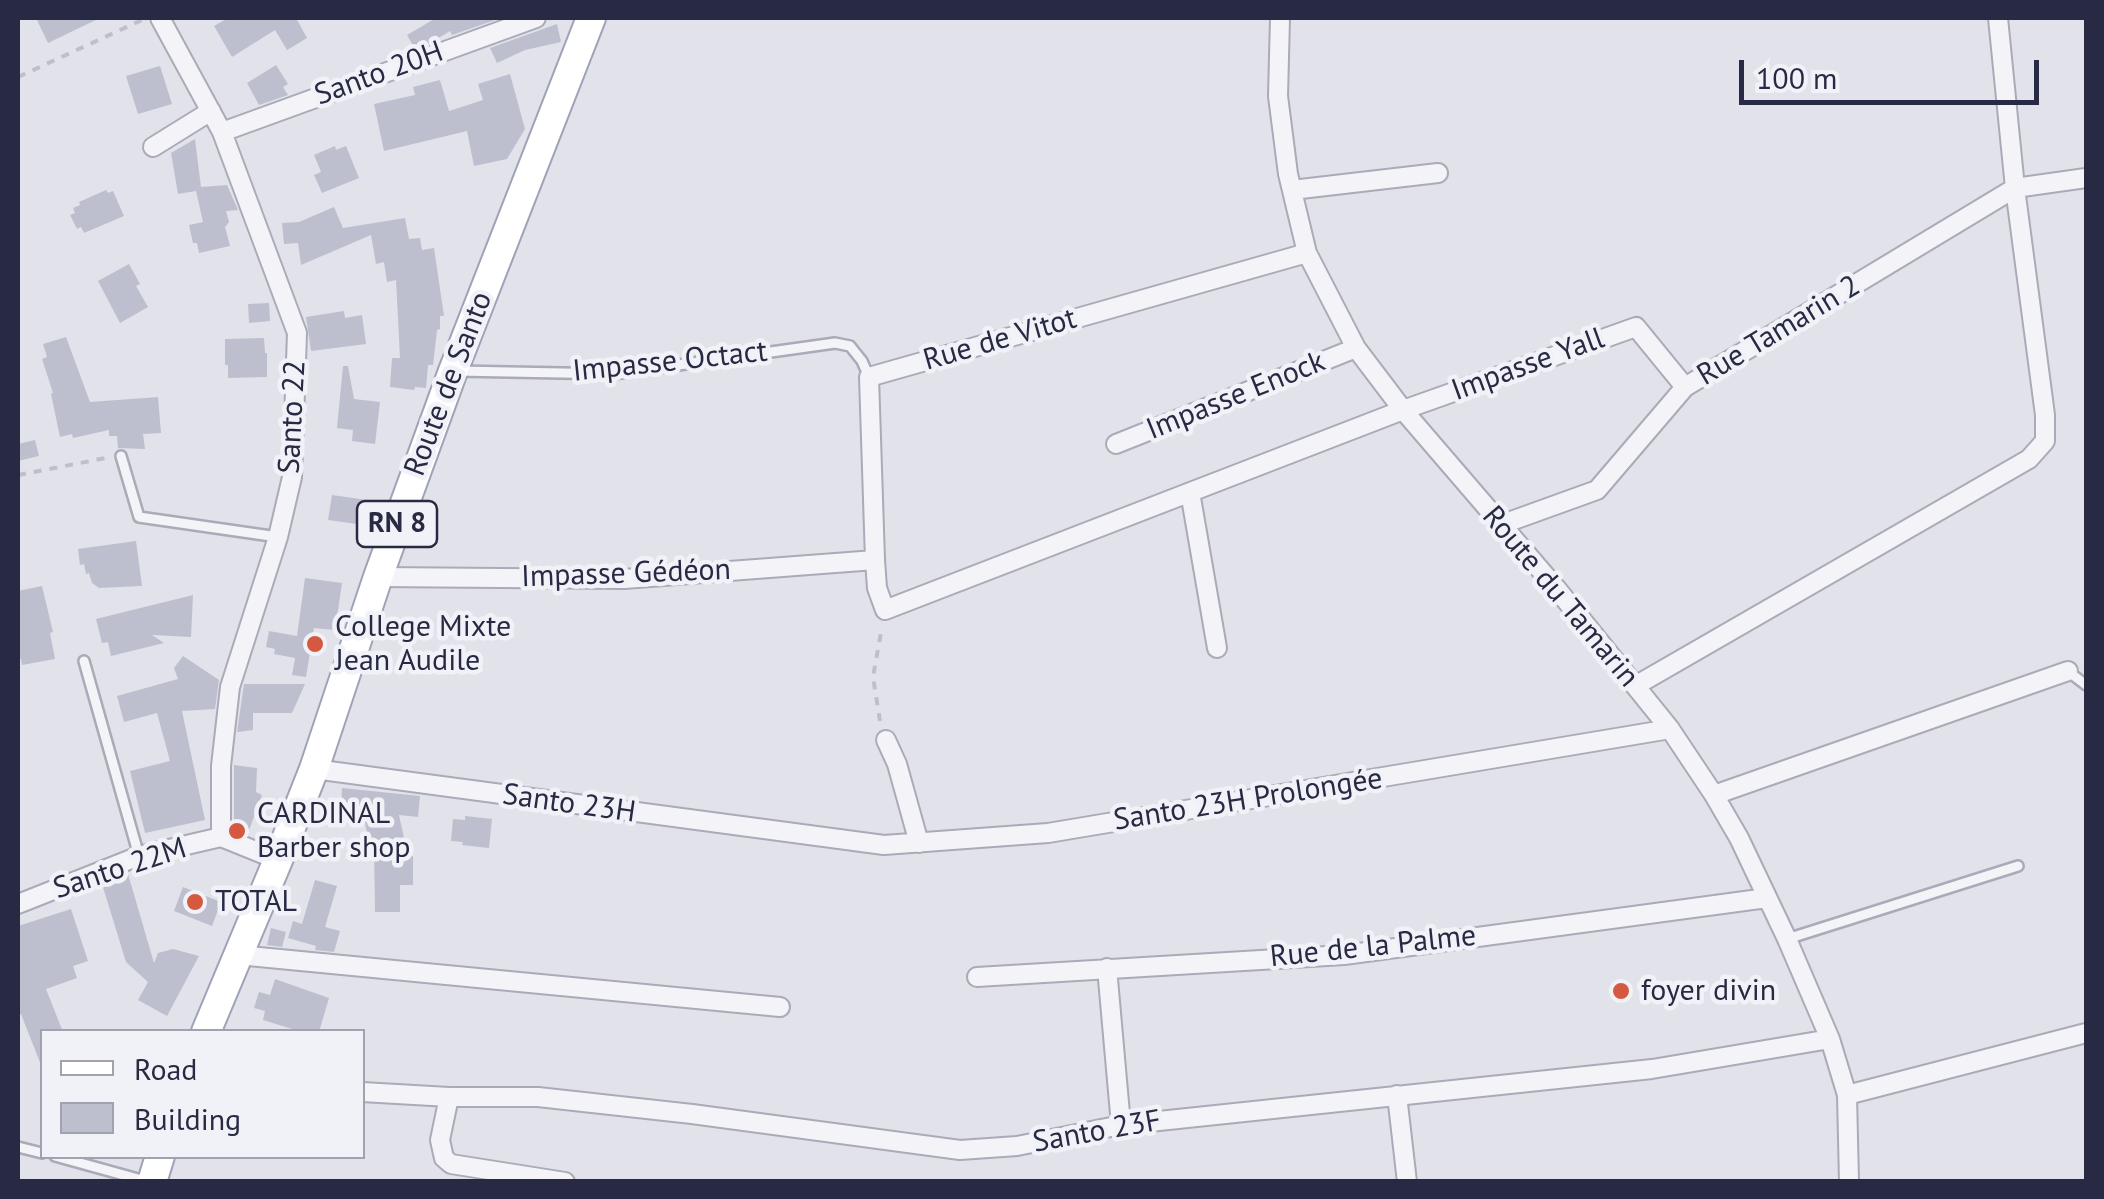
<!DOCTYPE html>
<meta charset="utf-8">
<style>
body{margin:0}
#map{position:relative;width:2104px;height:1199px;overflow:hidden;background:#e1e2ea;font-family:"PT Sans",sans-serif}
canvas{display:block}
.frame{position:absolute;inset:0;border:20px solid #282a43;pointer-events:none}
.legend{position:absolute;left:40px;top:1029px;width:325px;height:130px;box-sizing:border-box;background:#f1f2f8;border:2px solid #a1a2b0;margin:0;padding:12px 18px;list-style:none;font-size:30px;color:#282a43}
.legend li{display:flex;align-items:center;gap:20px;height:50px}
.legend b{width:50px;border:2px solid #a1a2b0}
.scale{position:absolute;left:1739px;top:60px;width:300px;height:45px;box-sizing:border-box;border:5px solid #282a43;border-top:0;padding-left:12px;font-size:30px;line-height:35px;white-space:nowrap;color:#282a43;-webkit-text-stroke:8px #f1f2f8;paint-order:stroke}
</style>
<div id="map">
<canvas width="2104" height="1199"></canvas>
<div class="frame"></div>
<ul class="legend">
<li><b style="height:12px;background:#fff"></b>Road</li>
<li><b style="height:28px;background:#bebfce"></b>Building</li>
</ul>
<div class="scale">100 m</div>
</div>
<script>
const ctx = document.querySelector('canvas').getContext('2d');
ctx.lineJoin = 'round';
function fill(path, color) {
  ctx.fillStyle = color;
  ctx.fill(path, 'evenodd');
}
function shape(rows) {
  const path = new Path2D();
  for (const r of rows) {
    path.moveTo(r[0], r[1]);
    for (let i = 2; i < r.length; i += 2) path.lineTo(r[i], r[i + 1]);
  }
  return path;
}
function stroke(path, color, width, dash) {
  ctx.strokeStyle = color;
  ctx.lineWidth = width;
  ctx.lineCap = dash ? 'butt' : 'round';
  ctx.setLineDash(dash || []);
  ctx.stroke(path);
}
function label(font, color, halo, rows, align = 'center') {
  ctx.font = font + ' "PT Sans",sans-serif';
  ctx.lineWidth = 9;
  ctx.setLineDash([]);
  ctx.textBaseline = 'middle';
  ctx.strokeStyle = halo;
  ctx.fillStyle = color;
  for (const [text, x, y, turn = 0] of rows) {
    ctx.save();
    ctx.translate(x, y);
    ctx.rotate((+turn || 0) * Math.PI / 180);
    ctx.textAlign = isNaN(turn) ? turn : align;
    if (halo) ctx.strokeText(text, 0, 0);
    ctx.fillText(text, 0, 0);
    ctx.restore();
  }
}
fill(shape([
 [36,18,100,18,48,43],
 [228,18,296,18,307,38,287,50,275,30,232,57,214,26],
 [436,18,501,18,452,35,450,31,429,44,415,49,407,35],
 [557,24,561,42,525,50,497,63,490,48],
 [276,65,288,84,283,87,288,95,259,105,247,83],
 [160,66,172,104,138,114,126,76],
 [510,74,525,129,507,159,474,166,467,131,384,151,374,104,415,95,413,87,440,80,449,111,483,100,478,84],
 [195,139,201,187,227,185,238,210,226,211,229,222,225,227,230,246,199,253,197,243,193,243,189,225,203,222,196,191,178,194,171,153],
 [335,146,336,150,346,146,359,178,322,193,314,175,321,172,314,155],
 [106,190,108,193,113,191,124,216,84,233,81,227,77,229,70,215,75,213,73,208,80,205,79,202],
 [334,207,343,228,405,218,409,239,420,238,422,250,434,248,444,316,440,316,440,329,437,330,433,365,428,365,426,388,415,387,414,390,390,387,392,358,400,358,396,280,387,282,384,262,376,264,371,235,301,265,298,243,284,244,282,223,299,222],
 [129,264,140,284,136,286,148,307,120,323,98,281],
 [269,303,270,321,249,323,248,304],
 [344,311,345,318,362,315,366,344,311,351,306,317],
 [66,337,90,402,158,397,161,433,143,434,145,449,118,448,117,436,109,436,109,430,73,438,72,434,60,437,51,394,53,393,42,359,47,357,43,344],
 [264,338,265,353,267,353,267,377,228,378,228,365,225,365,225,339],
 [343,366,348,366,354,399,380,402,375,444,352,441,353,430,337,428],
 [35,440,39,456,18,461,18,444],
 [332,495,367,500,364,525,328,520],
 [136,541,142,586,99,588,92,583,89,573,86,574,84,564,80,565,78,549],
 [305,578,342,583,335,630,314,628,306,677,292,675,295,658,274,654,275,649,266,647,269,631,297,636],
 [42,586,53,632,50,633,55,659,22,665,21,659,18,659,18,591],
 [193,595,191,637,152,635,164,643,111,656,108,642,102,643,96,619],
 [183,656,219,680,215,709,182,711,205,820,145,833,130,771,170,761,157,713,124,722,117,696,178,679,174,668],
 [244,684,305,684,292,713,253,713,253,730,237,732],
 [234,765,257,768,256,792,262,795,248,833,234,829],
 [342,788,420,796,418,817,399,815,408,856,413,856,413,885,400,885,400,912,375,912,374,847,370,848,363,813,341,812],
 [465,816,492,819,489,848,462,845,463,842,451,841,453,819,465,820],
 [128,874,154,963,158,953,173,949,199,956,167,1016,138,1000,148,982,126,962,102,884],
 [315,880,337,886,325,927,340,931,334,952,315,950,316,946,288,938,293,921,302,924],
 [183,887,221,902,212,926,174,911],
 [71,909,88,961,73,966,77,978,46,989,63,1032,42,1032,41,1065,21,1014,18,1015,18,926],
 [271,928,286,932,282,947,267,945],
 [275,979,329,998,319,1032,302,1032,263,1020,265,1011,254,1008,259,992,270,995]
]), '#bebfce');
const service = shape([
 [457,371,614,374,835,343,850,346,862,361,869,377],
 [121,456,139,517,278,537],
 [84,661,139,856],
 [2069,672,2086,685],
 [1787,939,2018,866],
 [18,1147,42,1153],
 [55,1156,149,1182]
]);
const minor = shape([
 [160,18,222,132,297,333,292,477,278,537,230,687,221,766,221,837],
 [1280,18,1278,96,1288,174,1307,253,1356,348,1403,410,1556,588,1670,729,1714,795,1739,838,1787,939,1830,1039,1847,1095,1849,1182],
 [222,132,536,18],
 [153,147,211,111],
 [1292,190,1438,173],
 [1307,253,869,377,875,560,877,588,885,610,1403,410,1636,327,1685,387],
 [1116,444,1356,348],
 [1190,492,1217,648],
 [1500,525,1597,490,1685,387,2015,188,2086,178],
 [378,577,624,579,875,560],
 [1635,686,2029,459,2045,441,2045,415,2015,188,1998,18],
 [886,740,897,764,919,843],
 [314,769,884,845,1048,833,1670,729],
 [1714,795,2068,671],
 [18,904,139,856,221,837,278,860],
 [238,955,780,1007],
 [1107,968,1121,1125],
 [977,977,1344,955,1767,898],
 [362,1092,449,1097,538,1097,692,1114,960,1150,1017,1146,1121,1125,1652,1069,1830,1039],
 [1397,1095,1407,1182],
 [1847,1095,2086,1033],
 [449,1097,440,1140,444,1158,451,1164,565,1182]
]);
const primary = shape([
 [206,1032,278,860,314,769,378,577,453,371,591,18],
 [152,1182,160,1156]
]);
stroke(service, '#aaabb8', 14);
stroke(minor, '#aaabb8', 22);
stroke(primary, '#a0a2b7', 32);
stroke(shape([
 [18,77,142,20],
 [18,475,106,458],
 [880,721,873,677,882,627]
]), '#bfbfc9', 4, [8, 8]);
stroke(service, '#f4f4f8', 9);
stroke(minor, '#f4f4f8', 18);
stroke(primary, '#fff', 28);
for (const [x, y, r, color] of [
 [315,644,10,"#d55941"],
 [237,831,10,"#d55941"],
 [195,902,10,"#d55941"],
 [1621,991,10,"#d55941"]
]) {
  const dot = new Path2D();
  dot.arc(x, y, r, 0, 2 * Math.PI);
  ctx.fillStyle = color;
  ctx.fill(dot);
  stroke(dot, '#f1f2f8', 4);
}
for (const [x, y, w] of [
 [397,524,80]
]) {
  const box = new Path2D();
  box.roundRect(x - w / 2, y - 23, w, 46, 8);
  ctx.fillStyle = '#f1f2f8';
  ctx.fill(box);
  stroke(box, '#282a43', 2.5);
}
label('bold 28px', '#282a43', null, [
 ["RN 8",397,524]
]);
label('30px', '#282a43', '#f1f2f8', [
 ["Santo 20H",379,74,-20],
 ["Rue Tamarin 2",1779,331,-31],
 ["Rue de Vitot",1000,340,-16],
 ["Impasse Octact",670,362,-6],
 ["Impasse Yall",1528,365,-20],
 ["Route de Santo",449,384,-69],
 ["Impasse Enock",1236,396,-22],
 ["Santo 22",293,417,-87],
 ["Impasse Gédéon",626,574,-2],
 ["Route du Tamarin",1560,597,50],
 ["Santo 23H Prolongée",1248,800,-9],
 ["Santo 23H",569,804,8],
 ["Santo 22M",120,869,-18],
 ["Rue de la Palme",1373,947,-6],
 ["Santo 23F",1097,1132,-10]
]);
label('30px', '#282a43', '#f1f2f8', [
 ["College Mixte",335,627],
 ["Jean Audile",335,661],
 ["CARDINAL",257,814],
 ["Barber shop",257,848],
 ["TOTAL",215,902],
 ["foyer divin",1641,991]
], 'left');
</script>
